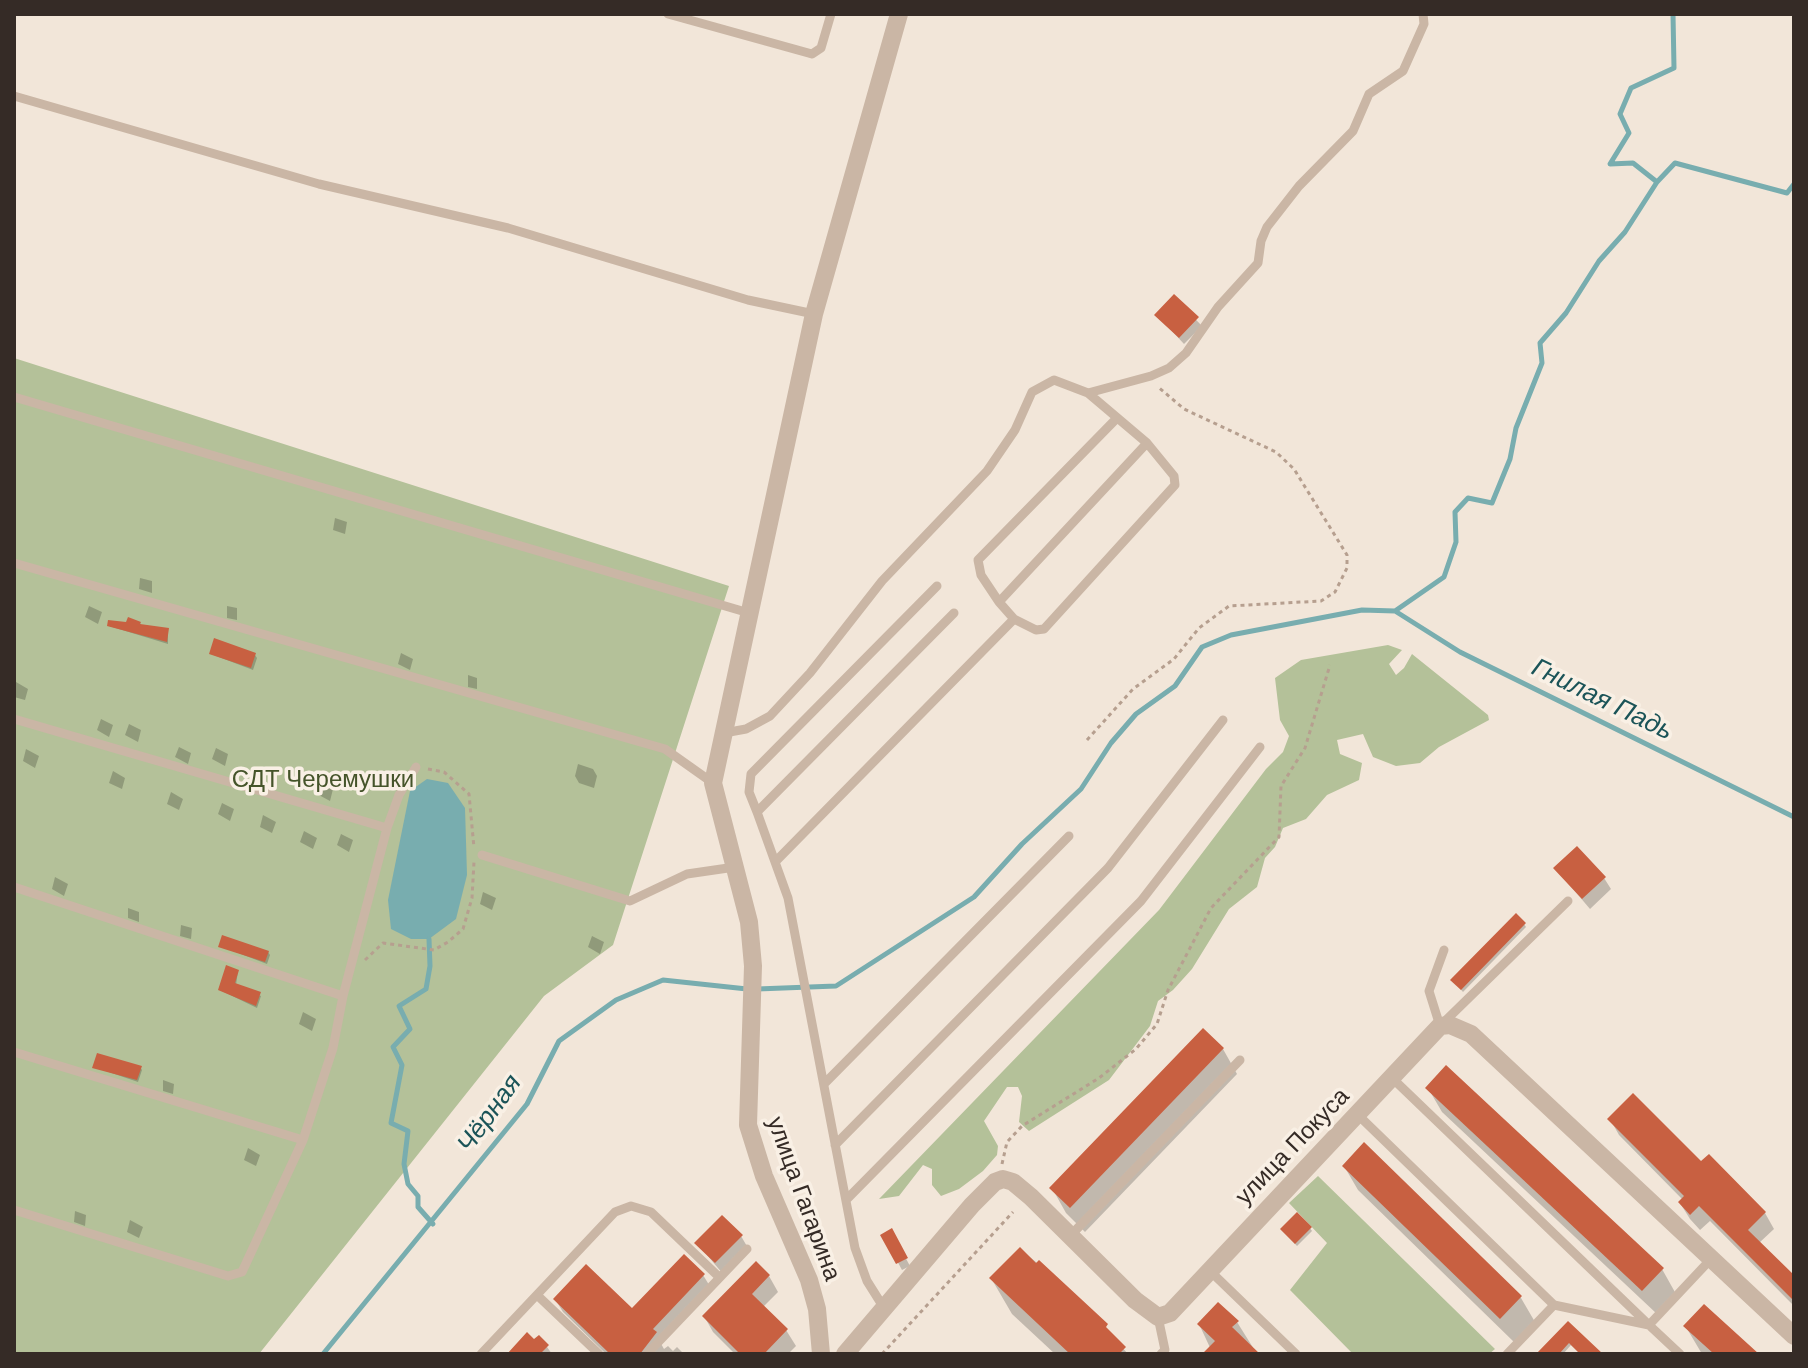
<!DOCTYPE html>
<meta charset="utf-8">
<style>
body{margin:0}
#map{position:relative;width:1808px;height:1368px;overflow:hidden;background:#f2e6d9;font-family:Helvetica,sans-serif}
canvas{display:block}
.frame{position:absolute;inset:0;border:16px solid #352b26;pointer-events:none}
</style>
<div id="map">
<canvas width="1808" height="1368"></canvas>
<div class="frame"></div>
</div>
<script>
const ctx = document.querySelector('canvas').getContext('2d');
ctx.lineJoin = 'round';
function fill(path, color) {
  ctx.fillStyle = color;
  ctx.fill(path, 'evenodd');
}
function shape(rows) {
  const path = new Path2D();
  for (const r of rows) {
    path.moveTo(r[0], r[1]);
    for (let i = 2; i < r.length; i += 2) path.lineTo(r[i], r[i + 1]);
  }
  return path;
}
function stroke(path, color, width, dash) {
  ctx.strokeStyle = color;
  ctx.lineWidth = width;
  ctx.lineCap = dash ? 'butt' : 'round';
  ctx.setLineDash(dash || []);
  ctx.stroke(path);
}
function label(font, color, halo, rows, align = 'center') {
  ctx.font = font + ' Helvetica,sans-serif';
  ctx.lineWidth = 7;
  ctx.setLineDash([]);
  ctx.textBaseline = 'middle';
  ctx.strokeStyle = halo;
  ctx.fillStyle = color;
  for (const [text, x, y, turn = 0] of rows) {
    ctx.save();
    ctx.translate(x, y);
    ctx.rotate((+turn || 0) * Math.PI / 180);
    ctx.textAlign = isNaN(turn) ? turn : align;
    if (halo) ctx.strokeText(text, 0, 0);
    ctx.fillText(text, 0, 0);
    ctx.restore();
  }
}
fill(shape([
 [14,358,729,586,613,945,544,996,259,1354,14,1354],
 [1388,645,1402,650,1389,664,1396,675,1404,668,1412,654,1488,715,1489,720,1439,747,1420,763,1396,766,1373,757,1363,734,1337,740,1340,754,1362,763,1359,780,1327,795,1306,819,1283,828,1275,847,1265,858,1257,887,1229,909,1192,969,1173,990,1158,1001,1150,1026,1109,1080,1029,1131,1019,1122,1022,1096,1018,1087,1007,1087,984,1121,998,1146,997,1155,983,1171,959,1189,941,1196,932,1185,932,1169,923,1165,899,1196,879,1199,1159,910,1266,769,1283,752,1289,736,1280,720,1275,678,1301,660],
 [1318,1176,1495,1349,1489,1354,1353,1354,1290,1290,1327,1243,1289,1203]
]), '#b4c199');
fill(shape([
 [427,779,448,783,465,808,467,875,456,919,429,939,411,939,391,929,388,900,410,791]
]), '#78adaf');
fill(shape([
 [1174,297,1202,326,1184,344,1157,315],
 [335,518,347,522,345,534,333,530],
 [140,578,152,581,152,593,139,589],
 [89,606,102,612,98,624,85,617],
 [227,606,237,608,237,620,227,618],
 [140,623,142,627,168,630,168,644,109,626],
 [401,653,413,659,410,670,398,664],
 [211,654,255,655,257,658,253,670],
 [468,675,477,678,477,689,468,687],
 [16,682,28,689,25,700,14,697],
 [101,719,113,725,109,737,97,730],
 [129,724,141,730,138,742,125,735],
 [179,747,191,753,188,764,175,757],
 [216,748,228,754,225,766,212,759],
 [26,749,39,756,35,768,23,761],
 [578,764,593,769,597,776,594,788,579,783,575,776],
 [113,771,125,778,122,789,109,783],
 [321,783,333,789,330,801,317,794],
 [171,792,183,799,179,810,167,804],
 [222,803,234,809,230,821,218,814],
 [263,815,276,822,272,833,260,827],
 [304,831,317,838,313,849,300,842],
 [341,834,353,840,349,852,337,845],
 [1556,869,1604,878,1611,889,1590,909],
 [55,877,68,884,64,896,52,889],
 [483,892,496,898,492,910,480,904],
 [128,908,139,912,139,922,128,918],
 [1524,924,1526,927,1463,992,1455,983],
 [181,925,192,928,191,939,180,936],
 [592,936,604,942,600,954,588,947],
 [220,946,268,952,270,955,267,964],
 [238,971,236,985,261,996,257,1008,220,990],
 [303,1012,316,1019,312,1031,299,1024],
 [1203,1030,1223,1049,1237,1074,1085,1232,1066,1213,1052,1188],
 [94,1067,140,1067,142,1070,138,1082],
 [163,1080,174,1084,173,1094,163,1091],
 [1428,1088,1662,1269,1676,1294,1657,1314,1442,1112],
 [1610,1119,1701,1164,1765,1213,1774,1229,1759,1243,1794,1278,1794,1306,1710,1221,1700,1230,1690,1219,1680,1203,1683,1200,1619,1135],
 [1364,1145,1521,1298,1535,1322,1515,1343,1358,1190,1344,1166],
 [248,1148,260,1155,256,1166,244,1160],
 [75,1211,86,1215,85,1226,74,1222],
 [130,1220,143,1227,139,1238,127,1232],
 [1310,1228,1312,1231,1297,1246,1284,1232],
 [891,1231,910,1266,902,1270,883,1235],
 [741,1236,748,1248,723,1274,697,1243],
 [1020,1249,1075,1294,1128,1354,1055,1354,1012,1314,991,1278],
 [703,1275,711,1288,660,1342,664,1349,668,1346,673,1351,677,1347,684,1354,606,1354,563,1312,555,1299,632,1311],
 [769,1276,778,1292,763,1307,786,1330,796,1346,788,1354,735,1354,713,1332,704,1316],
 [1237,1322,1257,1354,1213,1354,1199,1324],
 [1568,1324,1599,1354,1581,1354,1571,1345,1563,1354,1539,1354],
 [1686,1327,1756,1354,1702,1354],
 [547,1347,552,1354,509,1354]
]), '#0003');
stroke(shape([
 [1657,182,1633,163,1610,164,1629,133,1620,114,1631,88,1674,68,1673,14],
 [1395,611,1460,652,1794,817],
 [429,939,430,966,426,989,399,1006,410,1029,393,1047,402,1065,391,1123,408,1131,404,1164,408,1184,418,1196,418,1207,433,1224],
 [757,989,836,986,974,897,1022,844,1081,789,1111,743,1136,714,1175,686,1202,647,1231,635,1362,610,1395,611,1444,577,1456,542,1455,512,1468,498,1492,503,1510,459,1516,428,1542,363,1540,343,1566,313,1599,261,1625,232,1657,182,1675,163,1787,193,1794,184],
 [323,1354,527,1104,559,1041,616,1000,663,980,747,989]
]), '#78adaf', 5);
fill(shape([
 [1174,294,1199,317,1179,338,1154,315],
 [128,617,141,622,140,624,169,628,167,642,107,626,108,620,126,622],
 [214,638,256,653,251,668,209,654],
 [1577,846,1606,877,1582,899,1553,868],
 [1516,913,1526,923,1461,990,1450,980],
 [222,935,269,951,265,962,218,947],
 [226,965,239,970,235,983,261,992,256,1006,218,990],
 [1203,1028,1224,1048,1070,1208,1049,1188],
 [97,1053,142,1066,137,1080,92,1068],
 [1446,1065,1664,1268,1642,1291,1425,1088],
 [1633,1093,1701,1161,1709,1154,1766,1212,1748,1230,1794,1275,1794,1301,1699,1206,1690,1215,1678,1202,1684,1196,1607,1119],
 [1364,1142,1522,1296,1500,1319,1342,1166],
 [1297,1212,1312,1227,1295,1244,1280,1229],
 [722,1215,743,1235,715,1263,694,1243],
 [892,1228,908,1258,896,1264,880,1235],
 [1020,1247,1036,1263,1039,1260,1108,1324,1106,1327,1126,1347,1119,1354,1070,1354,989,1278],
 [684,1254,705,1274,653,1329,657,1332,640,1354,610,1354,553,1299,586,1264,632,1308],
 [756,1261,770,1275,752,1294,788,1329,764,1354,740,1354,702,1316],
 [1218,1302,1239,1321,1232,1327,1260,1354,1202,1354,1215,1341,1197,1324],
 [1704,1304,1759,1354,1714,1354,1683,1326],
 [1568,1321,1603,1354,1580,1354,1569,1343,1559,1354,1536,1354],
 [527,1332,534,1339,539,1335,549,1345,540,1354,507,1354]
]), '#c86041');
stroke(shape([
 [1087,740,1133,689,1174,659,1199,628,1229,606,1321,601,1335,592,1347,568,1347,555,1294,469,1276,452,1184,409,1157,386],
 [428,769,444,772,469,794,474,848],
 [365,960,383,943,434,950,448,942,463,929,472,898,474,862],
 [1002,1164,1007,1142,1022,1126,1099,1078,1136,1049,1157,1024,1168,990,1211,908,1279,837,1281,786,1305,748,1330,665],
 [882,1354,1013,1212]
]), '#b69f8f', 3, [4, 4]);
stroke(shape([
 [668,14,812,54,821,48,831,14],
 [14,96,319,184,508,228,748,300,814,314],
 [1088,393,1151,376,1169,368,1186,353,1218,307,1258,263,1261,241,1267,227,1299,186,1353,131,1369,94,1403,71,1424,24,1423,14],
 [14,397,749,613],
 [14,563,665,749,713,783],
 [999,602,981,575,978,560,1117,418],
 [14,719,387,828,399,795,416,767],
 [724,733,746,729,770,716,810,673,882,581,987,471,1015,430,1032,392,1054,380,1088,393,1147,443,1174,476,1175,485,1044,629,1036,630,1014,619],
 [757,812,749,792,751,774,937,586],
 [482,855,630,901,687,874,735,867],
 [776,861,1014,619,999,602,1147,443],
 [14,887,343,996],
 [1444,950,1429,991,1440,1026,1568,901],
 [14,1052,303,1140],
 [1391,1077,1649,1325,1711,1259],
 [824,1084,1069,836],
 [1357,1114,1554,1305],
 [835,1145,1108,868,1223,720],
 [846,1200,1141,901,1260,747],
 [14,1210,228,1276,242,1272,303,1140,333,1048,343,996,387,828],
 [1070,1236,1240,1060],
 [1209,1270,1296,1354],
 [537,1295,599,1354],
 [884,1308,867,1281,855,1248,788,898,757,812,954,613],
 [1158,1317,1165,1350,1161,1354],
 [481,1354,615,1212,631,1206,651,1212,718,1276],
 [647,1354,747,1249],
 [1507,1354,1554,1305,1649,1325,1680,1354]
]), '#cab6a5', 9);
stroke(shape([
 [821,1354,817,1309,809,1280,764,1176,748,1125,753,966,749,922,713,783,814,314,899,14],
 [845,1354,972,1205,995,1182,1003,1179,1013,1182,1031,1197,1135,1300,1158,1317,1170,1313,1440,1026,1450,1025,1471,1034,1794,1336]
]), '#cab6a5', 18);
label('24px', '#45542a', '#f9f0e5', [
 ["СДТ Черемушки",323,780]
]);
label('24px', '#352b26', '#f9f0e5', [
 ["улица Покуса",1293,1147,-46],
 ["улица Гагарина",803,1199,70]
]);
label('italic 26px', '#1b5458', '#f9f0e5', [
 ["Гнилая Падь",1602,700,26],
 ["Чёрная",490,1114,-54]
]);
</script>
